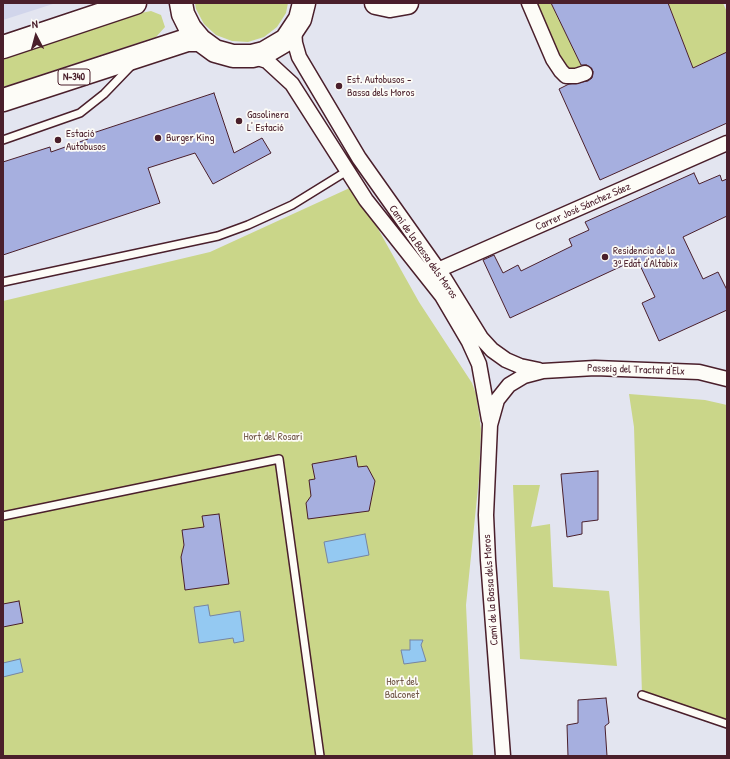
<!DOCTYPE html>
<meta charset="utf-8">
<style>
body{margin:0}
#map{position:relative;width:730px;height:759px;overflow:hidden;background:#e3e5f0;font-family:"Patrick Hand",sans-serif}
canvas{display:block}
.frame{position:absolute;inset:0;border:4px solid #4a1f2b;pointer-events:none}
.north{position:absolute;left:16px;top:16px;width:40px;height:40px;-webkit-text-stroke:3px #fdfcf7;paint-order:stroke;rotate:354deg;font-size:11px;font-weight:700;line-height:16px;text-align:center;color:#4a1f2b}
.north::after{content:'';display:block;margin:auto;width:14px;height:18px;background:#4a1f2b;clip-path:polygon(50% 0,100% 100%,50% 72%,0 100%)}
</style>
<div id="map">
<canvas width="730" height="759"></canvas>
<div class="frame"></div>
<div class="north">N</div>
</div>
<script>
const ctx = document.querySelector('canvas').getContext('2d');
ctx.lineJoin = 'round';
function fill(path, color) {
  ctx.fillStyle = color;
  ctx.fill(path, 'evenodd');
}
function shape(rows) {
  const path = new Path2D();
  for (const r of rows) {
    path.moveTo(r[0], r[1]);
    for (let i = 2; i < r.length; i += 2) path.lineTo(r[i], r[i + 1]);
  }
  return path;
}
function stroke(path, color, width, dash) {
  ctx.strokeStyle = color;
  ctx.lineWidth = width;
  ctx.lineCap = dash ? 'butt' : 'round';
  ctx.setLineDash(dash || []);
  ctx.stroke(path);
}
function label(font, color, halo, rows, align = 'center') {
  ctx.font = font + ' "Patrick Hand",sans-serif';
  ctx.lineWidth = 3.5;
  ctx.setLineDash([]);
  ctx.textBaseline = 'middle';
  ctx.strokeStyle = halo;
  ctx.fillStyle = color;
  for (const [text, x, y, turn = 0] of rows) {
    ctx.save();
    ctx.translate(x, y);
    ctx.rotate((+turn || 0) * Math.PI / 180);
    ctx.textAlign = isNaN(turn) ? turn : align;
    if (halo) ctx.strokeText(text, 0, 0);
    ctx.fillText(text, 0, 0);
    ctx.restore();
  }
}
fill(shape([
 [3,3,56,3,3,20]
]), '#d1d5eb');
fill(shape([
 [195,3,288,3,286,13,277,27,264,37,248,42,232,41,216,35,204,24,196,9],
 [535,3,551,3,582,67,578,70,568,68,563,64,558,56],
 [668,3,723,3,727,12,727,52,693,68],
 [151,11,161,15,165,27,156,37,3,87,3,58,141,13],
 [354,186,419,302,472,383,476,394,481,429,479,478,466,605,473,756,3,756,3,301,210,252],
 [629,394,705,400,727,405,727,724,642,695,634,427],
 [513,485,540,485,531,527,550,524,553,587,609,591,617,666,520,659]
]), '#cad689');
const water = shape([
 [365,534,369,555,328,563,324,542,365,534],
 [208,605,210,616,240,611,244,641,234,643,233,638,199,643,194,607,208,605],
 [410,640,423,640,421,645,426,661,404,664,401,650,410,650,410,640],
 [20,659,23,672,3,677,3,663,20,659]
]);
fill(water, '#94c9f2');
stroke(water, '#7685a2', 1);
const building = shape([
 [551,3,668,3,693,68,727,52,727,123,600,180,559,89,569,84,588,81,592,78,593,71,587,65,581,65,551,3],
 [214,93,234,153,262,138,271,153,213,184,195,153,148,168,160,203,3,255,3,162,50,147,51,152,88,139,87,135,214,93],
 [694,173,699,184,720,175,722,181,727,179,727,216,683,237,703,279,718,272,727,290,727,310,659,341,642,303,655,297,637,259,510,318,483,260,494,255,503,273,518,265,521,271,572,246,569,239,589,230,585,222,694,173],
 [356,456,358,467,367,466,375,481,369,511,308,519,306,503,311,496,309,480,315,479,312,464,356,456],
 [598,471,598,520,582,522,582,534,567,537,561,474,598,471],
 [219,514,229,584,185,590,181,557,184,545,182,530,204,527,202,516,219,514],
 [19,601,23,623,3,627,3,604,19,601],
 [606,698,609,723,605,726,607,756,568,756,567,725,578,723,578,700,606,698]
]);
fill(building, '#a6afdf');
stroke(building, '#4a1f2b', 1);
const service = shape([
 [3,140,80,113,104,94,130,67],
 [3,282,218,236,248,225,292,205,347,171],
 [3,516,279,459,320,756],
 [642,695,727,724]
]);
const minor = shape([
 [529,3,553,59,561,71,566,76,576,76,585,73],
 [294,30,295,43,299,57,359,158,444,278,481,338,492,350,506,360,520,366,539,370],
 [252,56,267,61,292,84,366,200,442,296,469,342,479,364,489,420],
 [438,270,727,143],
 [503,756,488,560,486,515,490,425,497,400,509,385,524,376,543,371,595,368,699,372,727,379]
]);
const trunk = shape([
 [181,3,183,14,190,28,200,40,215,51,233,56,252,56,264,53,286,40,300,19,304,3],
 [376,3,390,6,407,3],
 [3,47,135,3],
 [3,100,187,40,200,40]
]);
stroke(service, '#4a1f2b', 10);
stroke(minor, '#4a1f2b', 17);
stroke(trunk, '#4a1f2b', 25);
stroke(service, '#fdfcf7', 7);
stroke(minor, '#fdfcf7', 14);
stroke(trunk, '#fdfcf7', 22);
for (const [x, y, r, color] of [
 [339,86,4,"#4a1f2b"],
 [239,121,4,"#4a1f2b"],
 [158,138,4,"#4a1f2b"],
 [58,140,4,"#4a1f2b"],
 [605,257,4,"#4a1f2b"]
]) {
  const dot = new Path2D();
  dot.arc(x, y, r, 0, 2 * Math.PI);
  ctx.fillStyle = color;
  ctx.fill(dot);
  stroke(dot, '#fdfcf7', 1.5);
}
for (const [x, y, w] of [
 [74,77,32]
]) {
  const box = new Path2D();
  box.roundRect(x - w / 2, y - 8, w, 16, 3);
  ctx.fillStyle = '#fdfcf7';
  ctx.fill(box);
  stroke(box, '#4a1f2b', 1);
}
label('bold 10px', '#4a1f2b', null, [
 ["N-340",74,77]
]);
label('11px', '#4a1f2b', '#fdfcf7', [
 ["Est. Autobusos -",347,80],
 ["Bassa dels Moros",347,93],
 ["Gasolinera",247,115],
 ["L' Estació",247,128],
 ["Estació",66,134],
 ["Autobusos",66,147],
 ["Burger King",166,138],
 ["Residencia de la",613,251],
 ["3ª Edat d'Altabix",613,264]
], 'left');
label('11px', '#4a1f2b', '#fdfcf7', [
 ["Carrer José Sánchez Sáez",583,207,-24],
 ["Camí de la Bassa dels Moros",423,252,55],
 ["Passeig del Tractat d'Elx",636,370,2],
 ["Camí de la Bassa dels Moros",491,590,-94]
]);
label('11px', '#705647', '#fdfcf7', [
 ["Hort del Rosari",273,437],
 ["Hort del",402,682],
 ["Balconet",402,695]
]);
</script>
